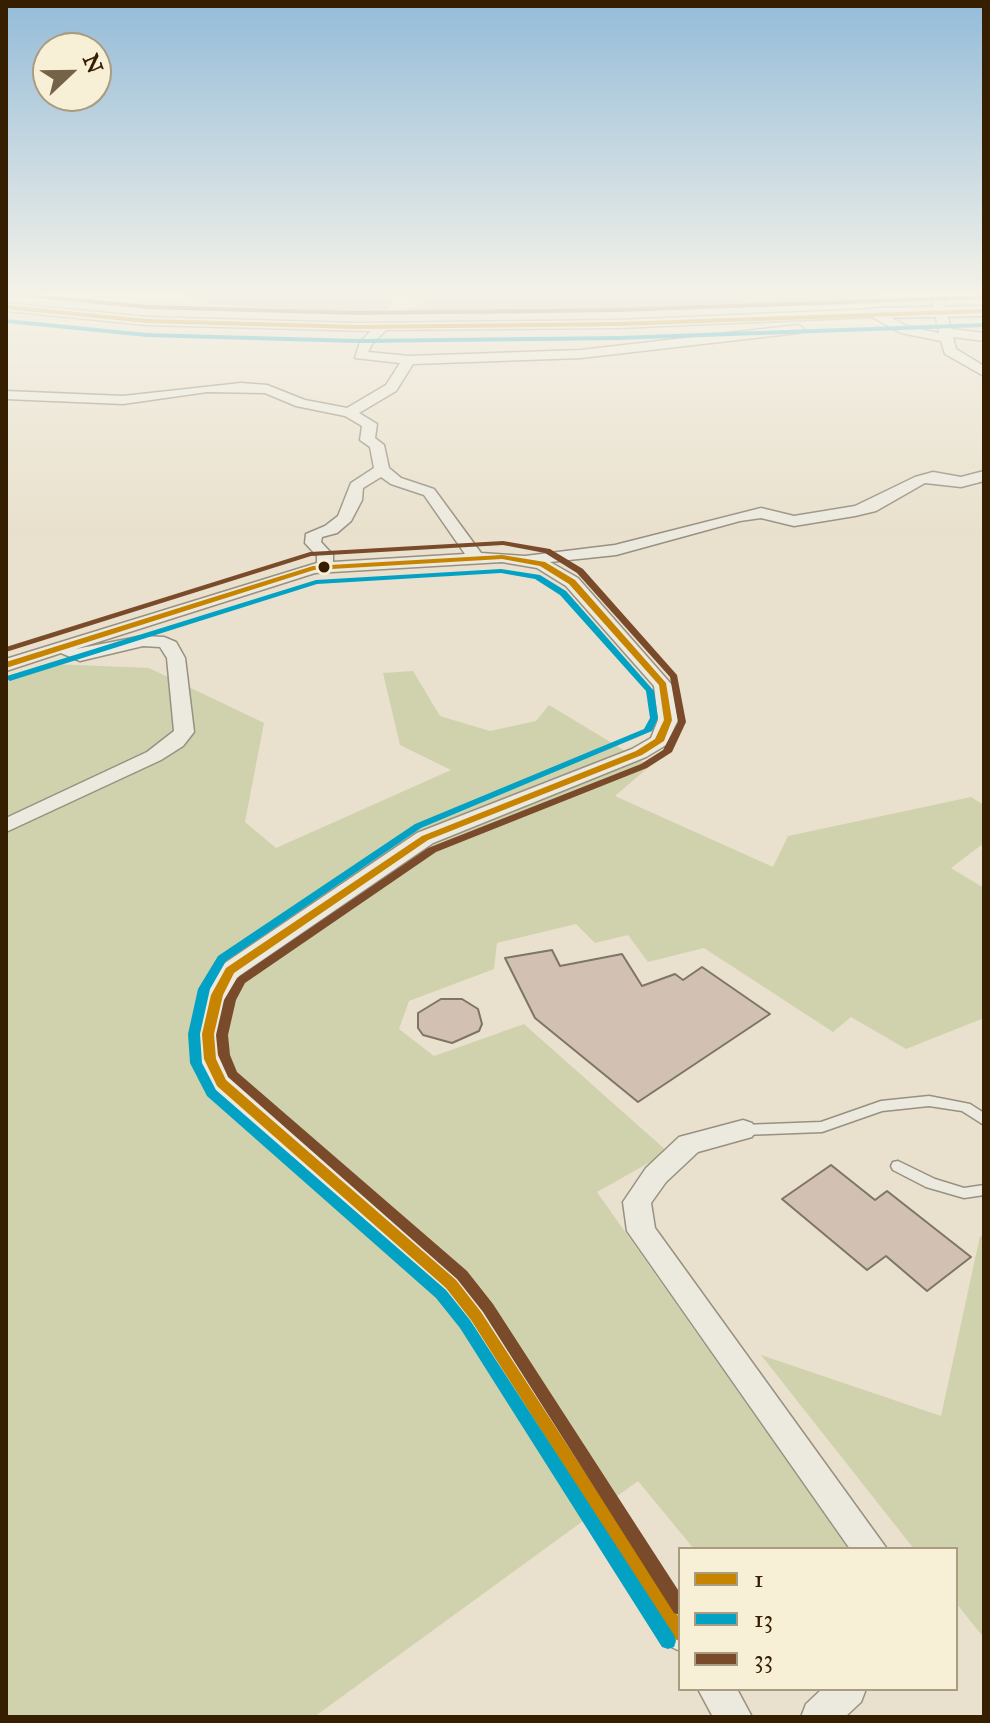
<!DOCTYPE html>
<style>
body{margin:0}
#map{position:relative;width:990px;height:1723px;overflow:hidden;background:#e9e1cd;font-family:"IM FELL Great Primer",serif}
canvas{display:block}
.frame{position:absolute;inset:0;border:8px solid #361f01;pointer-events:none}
.legend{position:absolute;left:678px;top:1547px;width:280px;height:144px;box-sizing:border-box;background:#f8efd7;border:2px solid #aa9c81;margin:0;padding:10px 14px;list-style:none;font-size:24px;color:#361f01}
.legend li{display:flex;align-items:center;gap:16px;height:40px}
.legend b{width:40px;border:2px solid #aa9c81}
.north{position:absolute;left:32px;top:32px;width:80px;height:80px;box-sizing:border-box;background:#f8efd7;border:2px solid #aa9c81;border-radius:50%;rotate:68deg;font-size:22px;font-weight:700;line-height:32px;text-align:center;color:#361f01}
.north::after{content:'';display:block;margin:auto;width:28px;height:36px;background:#756348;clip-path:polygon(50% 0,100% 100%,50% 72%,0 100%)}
</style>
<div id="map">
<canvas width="990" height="1723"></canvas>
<div class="frame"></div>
<ul class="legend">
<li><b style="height:10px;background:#c78400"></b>1</li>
<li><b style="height:10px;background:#03a2c4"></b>13</li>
<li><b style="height:10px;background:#7a4b2a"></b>33</li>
</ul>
<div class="north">N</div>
</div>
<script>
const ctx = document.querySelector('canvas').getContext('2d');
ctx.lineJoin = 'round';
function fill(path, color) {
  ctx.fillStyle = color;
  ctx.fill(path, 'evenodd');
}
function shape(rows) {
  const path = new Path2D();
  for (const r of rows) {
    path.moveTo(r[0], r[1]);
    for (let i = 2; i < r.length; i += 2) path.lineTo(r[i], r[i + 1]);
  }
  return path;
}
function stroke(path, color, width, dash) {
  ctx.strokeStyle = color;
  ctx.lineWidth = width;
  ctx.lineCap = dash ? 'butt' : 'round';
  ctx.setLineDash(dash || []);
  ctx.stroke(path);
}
fill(shape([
 [52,664,149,668,264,723,245,822,276,848,451,770,400,745,383,673,413,671,440,716,490,731,536,721,549,705,650,766,615,796,773,867,788,836,971,797,984,805,984,843,951,868,984,888,984,1018,906,1049,851,1017,833,1032,704,948,648,962,628,935,595,943,576,924,497,943,494,969,409,1001,399,1029,434,1056,524,1024,668,1152,597,1192,849,1549,694,1549,638,1481,314,1717,6,1717,6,678],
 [980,1236,984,1237,984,1638,956,1603,956,1549,914,1549,761,1355,941,1416]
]), '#d0d2ad');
fill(shape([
 [179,293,892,293,845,305,483,315,406,312,409,307,421,306,420,300,395,298,387,311,352,312,215,305,182,297]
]), '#b7c8c2');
const building = shape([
 [552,950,560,966,622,954,642,986,675,974,683,980,702,967,770,1014,638,1102,535,1018,505,958,552,950],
 [441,999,462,999,478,1009,482,1024,479,1031,452,1043,423,1035,418,1028,418,1013,441,999],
 [831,1165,875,1200,887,1191,971,1257,927,1291,886,1256,867,1270,782,1199,831,1165]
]);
fill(building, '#d2c1b2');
stroke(building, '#7d7566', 2);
const lane = shape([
 [929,1096,970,1104,984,1113,984,1125,962,1111,929,1106,882,1111,822,1132,743,1135,738,1134,736,1130,738,1126,743,1125,821,1122,881,1101,929,1096],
 [898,1161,935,1179,964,1188,984,1185,984,1195,964,1198,926,1187,893,1170,891,1166,893,1162,898,1161]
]);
const street = shape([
 [931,293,942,295,951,329,984,333,984,341,953,337,956,349,984,366,984,376,945,354,941,341,901,333,872,317,618,328,386,330,372,344,368,352,409,356,581,350,798,325,804,329,798,333,581,358,413,364,396,391,359,413,377,424,375,438,384,445,389,468,401,478,434,489,481,553,525,556,615,545,761,508,794,516,855,506,915,477,933,472,961,477,984,471,984,481,961,487,925,483,876,511,855,516,794,526,761,518,740,521,616,555,550,562,578,578,672,685,678,720,666,745,646,757,433,843,239,976,229,995,221,1034,223,1059,231,1077,461,1275,487,1307,680,1601,680,1651,667,1645,465,1325,441,1293,212,1090,197,1059,195,1034,205,995,222,965,417,833,632,749,651,738,658,720,654,686,566,586,537,568,502,562,315,573,76,649,143,636,164,637,176,642,185,658,194,732,183,746,161,760,6,832,6,818,147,752,174,731,167,658,160,647,143,646,80,661,61,653,6,671,6,659,317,563,317,556,305,543,306,534,325,526,338,516,351,483,374,468,370,447,360,440,362,426,345,416,296,406,265,393,207,392,123,404,6,399,6,391,123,396,241,383,267,385,305,400,347,408,386,385,400,363,355,358,360,342,371,331,147,325,6,311,6,303,147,317,358,323,618,320,874,309,909,327,939,333,931,293],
 [381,477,391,484,424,495,465,554,333,562,333,555,321,542,322,537,337,533,351,521,362,500,363,488,381,477],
 [743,1120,752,1123,756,1130,752,1137,698,1152,666,1182,651,1203,655,1228,887,1549,850,1549,627,1231,623,1202,646,1168,679,1137,743,1120],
 [698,1689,737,1689,752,1717,713,1717,698,1689],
 [822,1689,866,1689,861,1702,845,1717,801,1717,806,1704,822,1689]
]);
const secondary = shape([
 [984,306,984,316,874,318,865,313,874,308,984,306]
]);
stroke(lane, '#989081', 3);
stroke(street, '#989081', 3);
stroke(secondary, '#7d7566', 3);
fill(lane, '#ece9df');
fill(street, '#ece9df');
fill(secondary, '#ece9df');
fill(shape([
 [6,305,147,319,358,325,618,322,984,309,984,313,618,326,358,329,147,323,6,309,6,305],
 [502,555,545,562,575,580,666,683,672,720,664,741,642,755,428,840,234,973,223,995,214,1034,216,1059,226,1080,456,1280,481,1312,680,1619,680,1641,674,1639,471,1320,446,1288,217,1086,204,1059,202,1034,211,995,226,968,422,836,636,751,655,739,664,720,659,685,569,584,540,566,502,559,314,570,6,668,6,662,313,566,502,555]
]), '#c78400');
fill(shape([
 [6,319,147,333,358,339,618,336,984,323,984,327,618,340,358,343,147,337,6,323,6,319],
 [501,569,540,575,566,591,654,691,658,718,652,731,421,828,226,961,210,989,200,1034,202,1063,216,1090,446,1290,470,1320,674,1635,676,1641,674,1647,668,1649,662,1647,460,1328,436,1298,207,1096,190,1063,188,1034,198,989,218,956,415,824,644,729,650,718,646,691,560,595,535,579,501,573,317,584,13,680,10,681,6,678,7,676,316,580,501,569]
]), '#03a2c4');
fill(shape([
 [6,293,23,293,148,305,358,311,618,308,984,295,984,299,618,312,358,315,148,309,7,295,6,293],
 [503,541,550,549,583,569,677,675,686,722,672,752,647,768,436,852,245,983,236,1000,228,1035,230,1055,237,1072,467,1271,493,1304,680,1593,680,1615,674,1613,483,1312,457,1279,228,1077,218,1055,216,1035,224,1000,237,978,428,848,641,764,663,750,678,722,670,677,577,573,545,553,503,545,311,556,6,652,6,647,310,552,503,541]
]), '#7a4b2a');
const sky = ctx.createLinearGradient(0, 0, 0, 534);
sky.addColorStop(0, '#94bcd9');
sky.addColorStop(0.55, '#f5f2e8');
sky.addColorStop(1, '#f5f2e800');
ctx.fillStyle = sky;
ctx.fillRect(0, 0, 990, 534);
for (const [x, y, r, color] of [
 [324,567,7,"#361f01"]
]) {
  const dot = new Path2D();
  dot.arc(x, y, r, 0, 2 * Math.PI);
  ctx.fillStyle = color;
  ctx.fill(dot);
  stroke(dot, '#f8efd7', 3);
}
</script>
